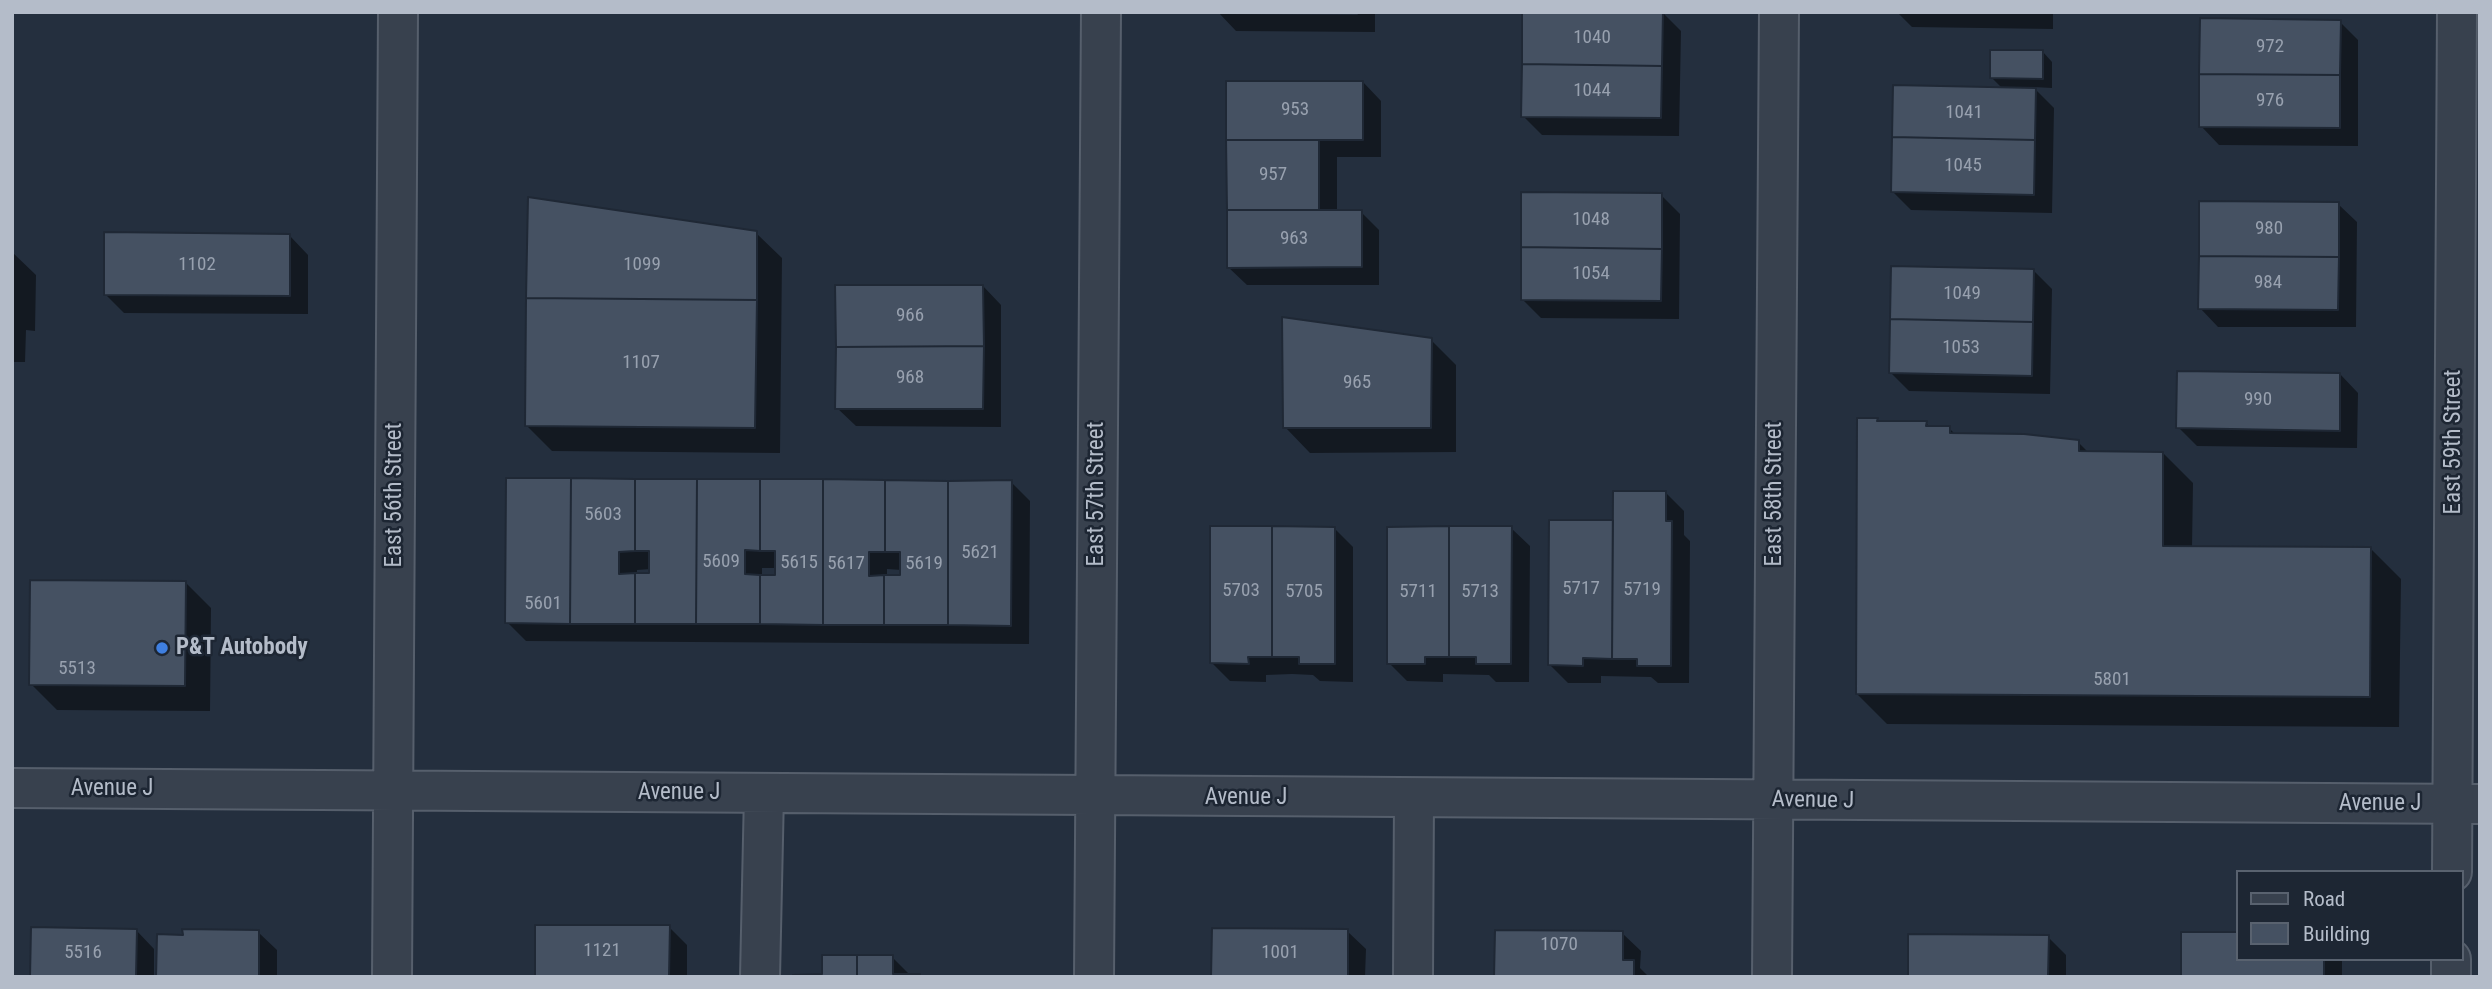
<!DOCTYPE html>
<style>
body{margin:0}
#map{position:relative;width:2492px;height:989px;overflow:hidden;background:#242f3e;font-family:"Roboto Condensed",sans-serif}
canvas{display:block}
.frame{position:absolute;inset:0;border:14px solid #b4bcc9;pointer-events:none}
.legend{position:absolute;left:2236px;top:870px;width:228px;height:91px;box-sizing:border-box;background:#1d2633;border:2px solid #59626f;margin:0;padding:9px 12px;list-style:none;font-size:21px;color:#b4bcc9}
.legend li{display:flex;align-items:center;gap:14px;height:35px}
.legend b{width:35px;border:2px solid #59626f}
</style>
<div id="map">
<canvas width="2492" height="989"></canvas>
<div class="frame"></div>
<ul class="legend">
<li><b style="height:9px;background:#38414e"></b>Road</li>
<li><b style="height:19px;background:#455162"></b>Building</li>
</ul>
</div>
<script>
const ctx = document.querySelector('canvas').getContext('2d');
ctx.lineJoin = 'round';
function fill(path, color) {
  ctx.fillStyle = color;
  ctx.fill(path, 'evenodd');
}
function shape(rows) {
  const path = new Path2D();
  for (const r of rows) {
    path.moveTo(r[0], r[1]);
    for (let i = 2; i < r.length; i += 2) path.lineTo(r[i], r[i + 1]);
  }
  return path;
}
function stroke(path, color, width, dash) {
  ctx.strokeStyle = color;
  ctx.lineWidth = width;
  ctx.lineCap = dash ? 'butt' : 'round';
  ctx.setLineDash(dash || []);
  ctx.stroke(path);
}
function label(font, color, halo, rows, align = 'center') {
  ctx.font = font + ' "Roboto Condensed",sans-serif';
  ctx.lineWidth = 5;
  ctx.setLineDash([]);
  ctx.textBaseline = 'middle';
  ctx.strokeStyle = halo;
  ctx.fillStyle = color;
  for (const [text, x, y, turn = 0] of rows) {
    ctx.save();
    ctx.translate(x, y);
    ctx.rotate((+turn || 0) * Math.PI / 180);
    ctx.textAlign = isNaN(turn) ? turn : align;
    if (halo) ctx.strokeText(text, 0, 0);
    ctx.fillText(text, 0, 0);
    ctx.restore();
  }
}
fill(shape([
 [1218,12,1375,12,1375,32,1236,31],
 [1662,12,1681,31,1679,136,1542,135,1523,116],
 [1897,12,2053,12,2053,29,1912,27],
 [2340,22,2358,40,2358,146,2219,145,2201,126],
 [2043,52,2052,62,2052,88,2033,87,2054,108,2052,213,1911,210,1893,192,2003,89,1992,78],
 [1363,82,1381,101,1381,157,1337,157,1337,212,1361,212,1379,230,1379,285,1247,285,1228,267,1228,83],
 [1661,195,1680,214,1679,319,1541,318,1522,299],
 [2338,204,2357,222,2356,327,2218,327,2200,308],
 [756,233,782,258,780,453,552,451,527,426],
 [290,236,308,255,308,314,124,313,105,294],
 [12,252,36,275,35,331,26,330,25,362,12,362],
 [2034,271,2052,289,2050,394,1909,391,1891,373],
 [983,286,1001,305,1001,427,856,426,837,408],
 [1431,340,1456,365,1456,452,1310,453,1285,427],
 [2340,374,2358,393,2357,448,2197,446,2178,427],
 [1877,420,1880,423,1926,423,1931,428,1949,428,1956,435,2078,442,2089,453,2163,453,2193,483,2192,548,2371,549,2401,579,2399,727,1887,724,1857,694],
 [507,480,1011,482,1030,501,1029,644,526,641,507,622],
 [762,568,777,568,777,577,762,576],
 [651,569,651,575,637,575,637,570],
 [887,569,902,570,902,577,887,577],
 [1666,493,1684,511,1684,535,1690,541,1689,683,1658,683,1651,677,1601,676,1601,683,1568,683,1550,665,1615,521],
 [1511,528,1530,546,1529,682,1496,682,1489,675,1443,674,1443,682,1407,681,1389,663],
 [1335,529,1353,547,1353,682,1320,681,1313,675,1292,674,1266,675,1266,682,1230,681,1212,663],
 [185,582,211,608,210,711,57,710,31,684],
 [669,927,687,945,687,977,537,977],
 [136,930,154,949,154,977,32,977],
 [1347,931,1366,949,1365,977,1213,977],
 [258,932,277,950,277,977,158,977],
 [1622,933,1641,951,1640,968,1649,977,1496,977],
 [2183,934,2238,934,2238,959,2342,959,2342,977,2182,977],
 [2048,937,2066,955,2066,977,1910,977],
 [892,957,911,976,920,977,795,977,824,976]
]), '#0007');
const building = shape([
 [1216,12,1357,12,1357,14,1216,13,1216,12],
 [1522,12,1663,12,1662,66,1522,64,1522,12],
 [2200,18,2341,20,2340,75,2199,74,2200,18],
 [1990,50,2043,50,2043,79,1990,78,1990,50],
 [1522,64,1662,66,1661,118,1521,117,1522,64],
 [2199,74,2340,75,2340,128,2199,127,2199,74],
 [1226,81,1363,81,1363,140,1226,140,1226,81],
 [1893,85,2036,88,2035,140,1892,137,1893,85],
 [1892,137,2035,140,2034,195,1891,192,1892,137],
 [1226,140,1319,140,1319,210,1227,210,1226,140],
 [1521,192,1662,193,1662,249,1521,247,1521,192],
 [528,197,757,231,757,300,526,298,528,197],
 [2199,201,2339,202,2339,257,2199,256,2199,201],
 [1227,210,1362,210,1362,267,1227,268,1227,210],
 [104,232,290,234,290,296,104,295,104,232],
 [1521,247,1662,249,1661,301,1521,300,1521,247],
 [2199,256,2339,257,2338,310,2198,309,2199,256],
 [1891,266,2034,269,2033,322,1890,319,1891,266],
 [835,285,983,285,984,346,836,347,835,285],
 [526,298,757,300,755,428,525,426,526,298],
 [1282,317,1432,338,1431,428,1283,428,1282,317],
 [1890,319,2033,322,2032,376,1889,373,1890,319],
 [984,346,983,409,835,409,836,347,984,346],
 [2177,371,2340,373,2340,431,2176,428,2177,371],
 [1857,418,1878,418,1877,421,1927,421,1926,426,1950,426,1950,433,2024,434,2079,440,2079,451,2163,452,2163,546,2371,547,2370,697,1856,694,1857,418],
 [506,478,571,478,570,624,505,623,506,478],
 [571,478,635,479,635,551,619,552,619,574,635,573,635,624,570,624,571,478],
 [635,479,697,479,696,624,635,624,635,573,649,573,649,551,635,551,635,479],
 [697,479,760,479,760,551,745,550,745,574,760,575,760,624,696,624,697,479],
 [760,479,823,479,823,625,760,624,760,575,775,575,775,551,760,551,760,479],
 [823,479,885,480,885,552,869,552,869,576,884,575,884,625,823,625,823,479],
 [885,480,948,481,948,625,884,625,884,575,900,575,900,552,885,552,885,480],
 [1012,480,1011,626,948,625,948,481,1012,480],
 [1613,491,1666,491,1666,521,1672,521,1671,666,1637,666,1637,659,1612,659,1613,491],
 [1549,520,1613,520,1612,659,1583,658,1583,666,1548,665,1549,520],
 [1210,526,1272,526,1272,657,1248,657,1249,664,1210,663,1210,526],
 [1272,526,1335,527,1335,664,1299,664,1299,657,1272,657,1272,526],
 [1449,526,1449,657,1425,657,1425,664,1387,664,1387,527,1449,526],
 [1449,526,1512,526,1511,664,1476,664,1476,657,1449,657,1449,526],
 [30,580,186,581,185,686,29,685,30,580],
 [535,925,670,925,669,977,535,977,535,925],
 [31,927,137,929,136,977,30,977,31,927],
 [1212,928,1348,929,1348,977,1211,977,1212,928],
 [182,929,259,930,259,977,156,977,157,934,183,935,182,929],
 [1495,930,1623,931,1623,960,1634,960,1634,977,1494,977,1495,930],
 [2181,932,2238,932,2238,959,2324,959,2324,977,2181,977,2181,932],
 [1908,934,2049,935,2048,977,1908,977,1908,934],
 [822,955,857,955,857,977,793,977,793,975,822,974,822,955],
 [857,955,893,955,893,974,920,974,920,977,857,977,857,955]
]);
fill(building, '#455162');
stroke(building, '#1f2835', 2);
const minor = shape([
 [12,788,2480,804],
 [2452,872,2457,12],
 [392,977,398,12],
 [760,977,764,793],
 [1094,977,1101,12],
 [1413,977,1414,798],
 [1772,977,1779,12],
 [2451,977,2451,959]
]);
stroke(minor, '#565f6c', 42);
stroke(minor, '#38414e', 38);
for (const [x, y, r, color] of [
 [162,648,7,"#3f7fe0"]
]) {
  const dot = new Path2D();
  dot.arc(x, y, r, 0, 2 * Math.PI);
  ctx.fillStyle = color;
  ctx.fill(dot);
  stroke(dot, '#1d2633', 2.5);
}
label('19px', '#98a1af', null, [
 ["1040",1592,38],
 ["972",2270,47],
 ["1044",1592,91],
 ["976",2270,101],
 ["953",1295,110],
 ["1041",1964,113],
 ["1045",1963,166],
 ["957",1273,175],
 ["1048",1591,220],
 ["980",2269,229],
 ["963",1294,239],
 ["1102",197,265],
 ["1099",642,265],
 ["1054",1591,274],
 ["984",2268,283],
 ["1049",1962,294],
 ["966",910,316],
 ["1053",1961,348],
 ["1107",641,363],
 ["968",910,378],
 ["965",1357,383],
 ["990",2258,400],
 ["5603",603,515],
 ["5621",980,553],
 ["5609",721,562],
 ["5615",799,563],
 ["5617",846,564],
 ["5619",924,564],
 ["5717",1581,589],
 ["5719",1642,590],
 ["5703",1241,591],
 ["5705",1304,592],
 ["5711",1418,592],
 ["5713",1480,592],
 ["5601",543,604],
 ["5513",77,669],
 ["5801",2112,680],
 ["1070",1559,945],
 ["1121",602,951],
 ["5516",83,953],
 ["1001",1280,953]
]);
label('23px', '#b4bcc9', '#1d2633', [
 ["East 59th Street",2454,442,-90],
 ["East 57th Street",1097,494,-90],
 ["East 58th Street",1775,494,-90],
 ["East 56th Street",395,495,-90],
 ["Avenue J",112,789],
 ["Avenue J",679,793],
 ["Avenue J",1246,798],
 ["Avenue J",1813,801,1],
 ["Avenue J",2380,804]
]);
label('bold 23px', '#b4bcc9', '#1d2633', [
 ["P&T Autobody",176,648]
], 'left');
</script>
